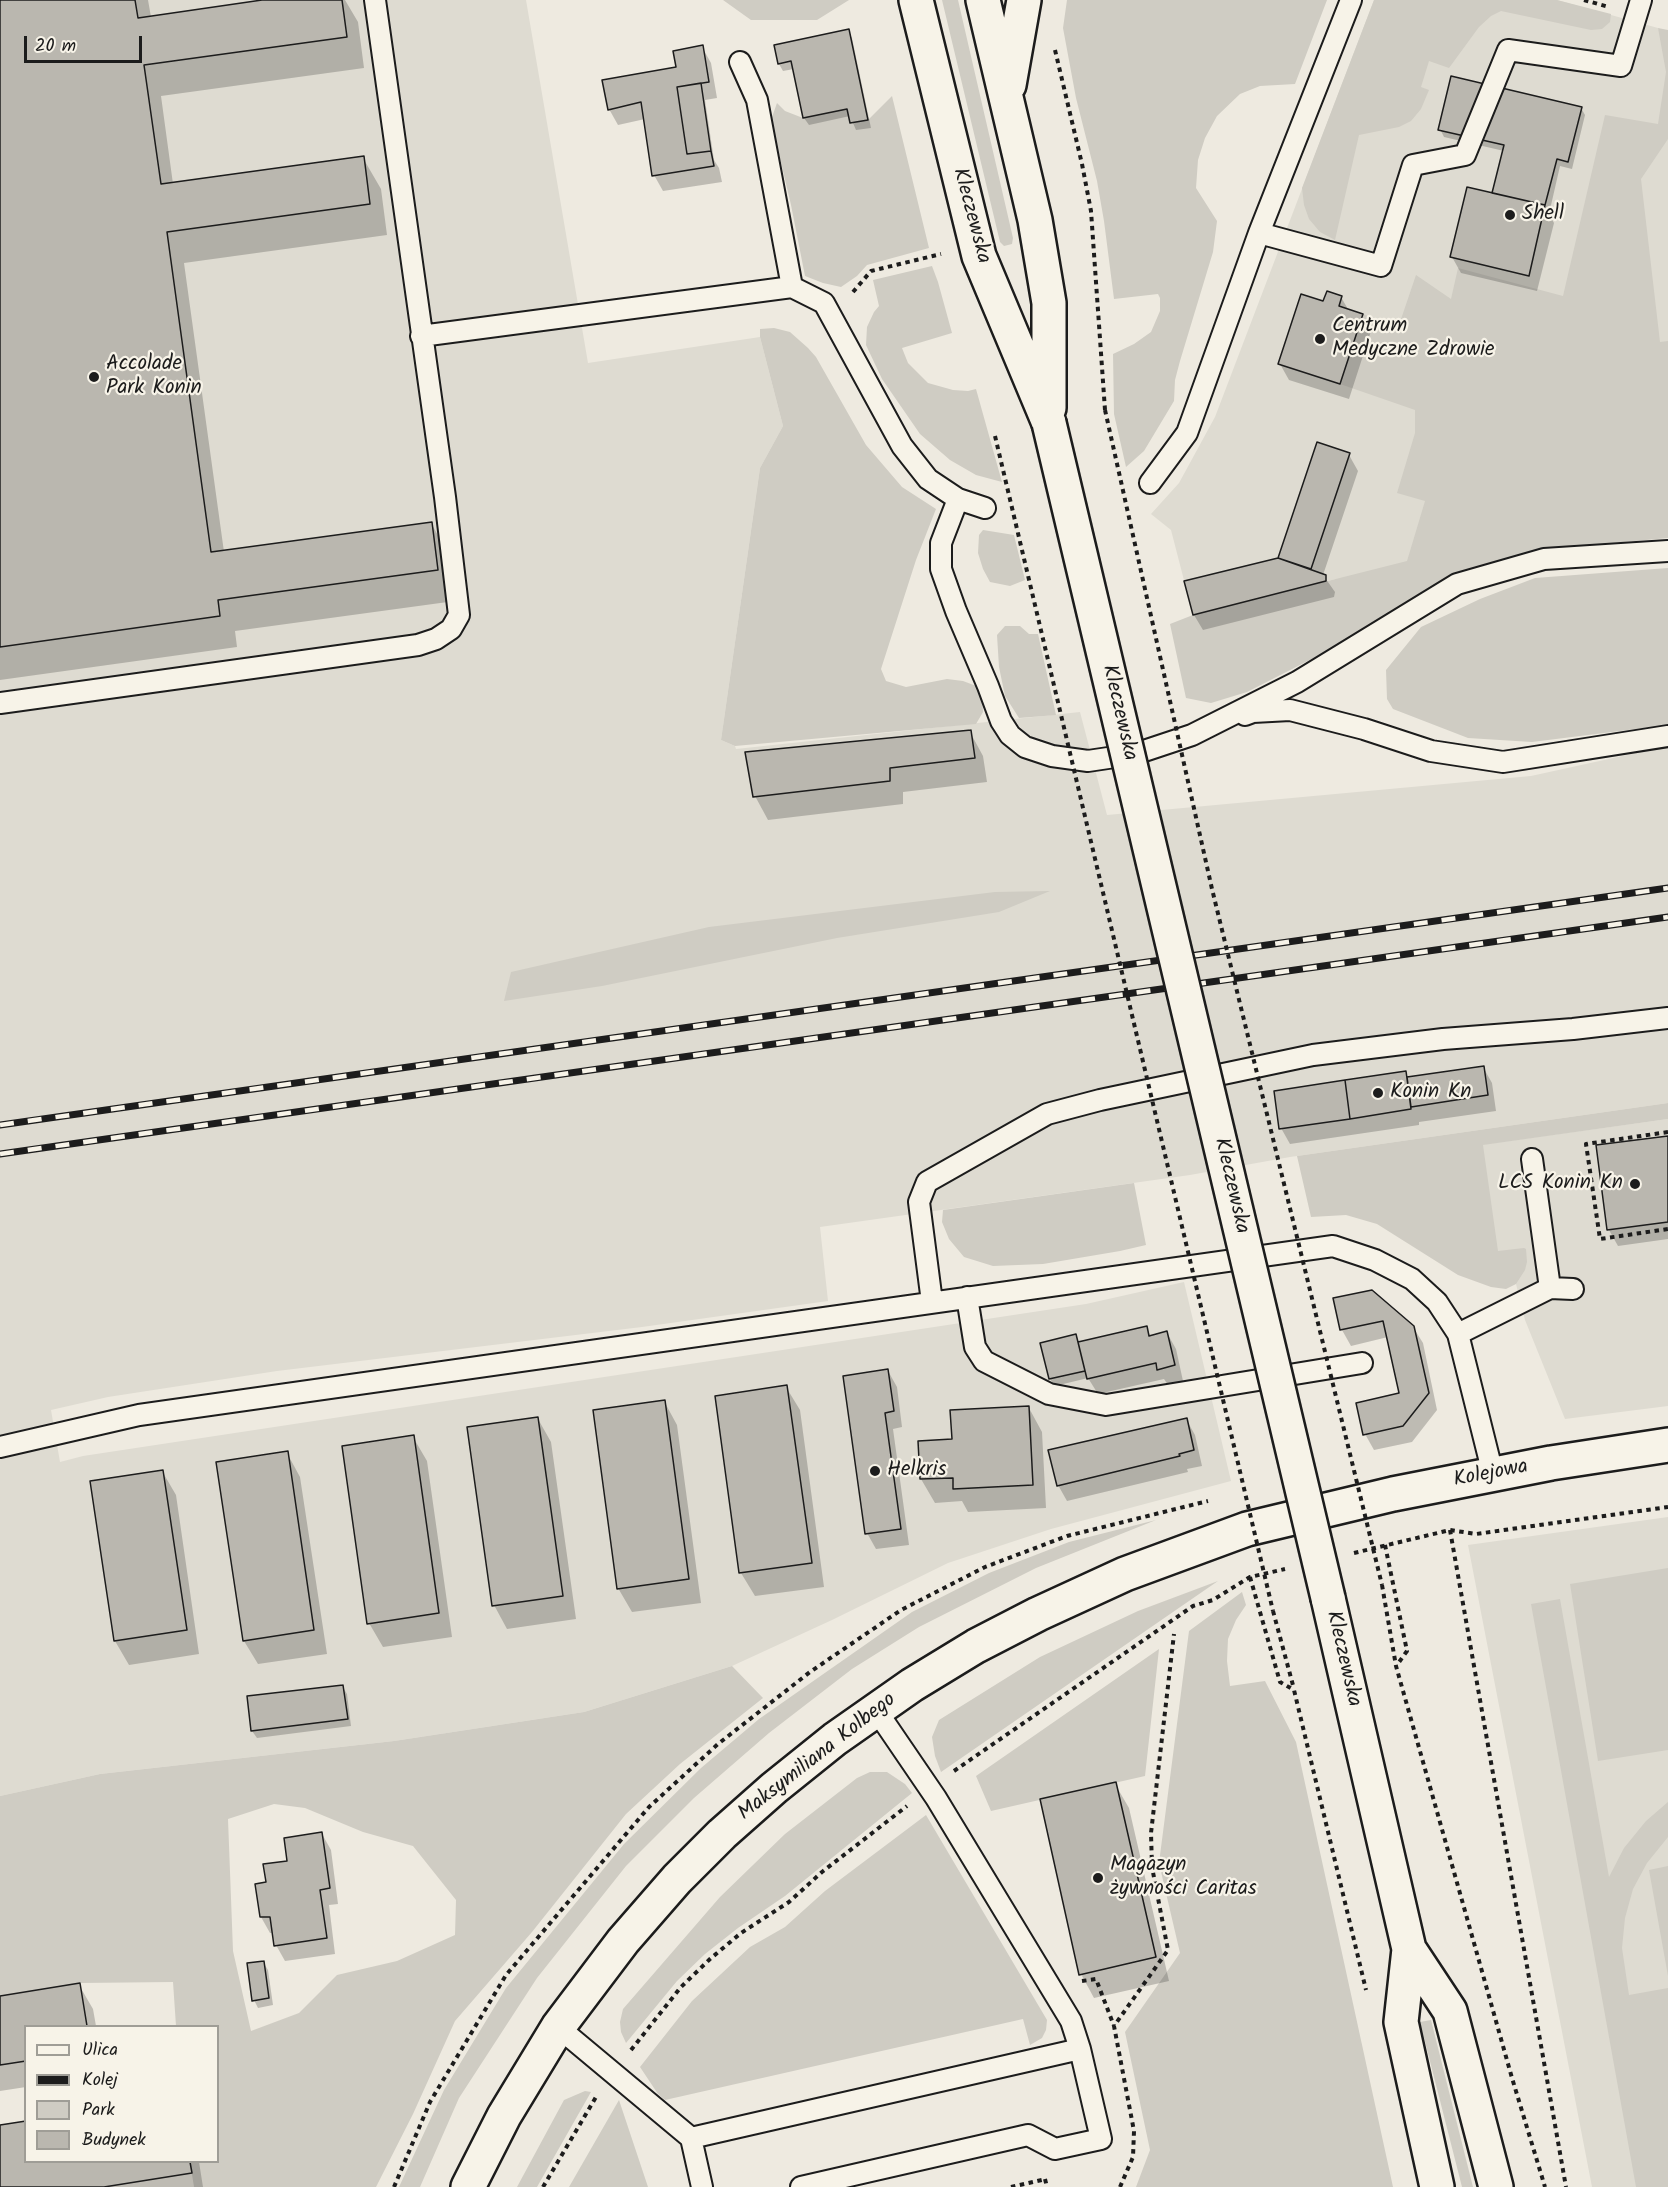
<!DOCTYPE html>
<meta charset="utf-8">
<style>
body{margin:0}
#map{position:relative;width:1668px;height:2187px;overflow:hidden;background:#eeeae0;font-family:Kalam,sans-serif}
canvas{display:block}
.legend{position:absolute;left:24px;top:2025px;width:195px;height:138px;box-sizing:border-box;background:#f7f3e8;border:2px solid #9f9d96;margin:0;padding:8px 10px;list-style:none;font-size:18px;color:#1c1c1c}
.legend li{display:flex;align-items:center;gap:12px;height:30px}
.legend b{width:30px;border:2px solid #9f9d96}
.scale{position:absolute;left:24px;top:36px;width:118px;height:27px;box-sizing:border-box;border:3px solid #1c1c1c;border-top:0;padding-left:8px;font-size:18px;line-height:21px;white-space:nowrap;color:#1c1c1c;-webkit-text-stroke:4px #f7f3e8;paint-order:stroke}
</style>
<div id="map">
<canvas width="1668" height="2187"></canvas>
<ul class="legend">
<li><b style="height:8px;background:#f7f3e8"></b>Ulica</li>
<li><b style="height:8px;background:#1c1c1c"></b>Kolej</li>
<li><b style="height:16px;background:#cfccc3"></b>Park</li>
<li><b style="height:16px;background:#bab7af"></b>Budynek</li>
</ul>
<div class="scale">20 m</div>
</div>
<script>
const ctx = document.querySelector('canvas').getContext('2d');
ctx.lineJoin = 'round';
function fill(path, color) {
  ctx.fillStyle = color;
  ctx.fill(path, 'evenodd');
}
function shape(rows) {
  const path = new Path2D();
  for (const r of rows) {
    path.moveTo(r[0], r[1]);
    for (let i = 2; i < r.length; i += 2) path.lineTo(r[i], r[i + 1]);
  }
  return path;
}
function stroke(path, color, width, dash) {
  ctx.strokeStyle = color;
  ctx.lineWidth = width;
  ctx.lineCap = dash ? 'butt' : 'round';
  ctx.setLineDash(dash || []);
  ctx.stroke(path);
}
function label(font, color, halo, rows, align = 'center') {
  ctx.font = font + ' Kalam,sans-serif';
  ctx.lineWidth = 4.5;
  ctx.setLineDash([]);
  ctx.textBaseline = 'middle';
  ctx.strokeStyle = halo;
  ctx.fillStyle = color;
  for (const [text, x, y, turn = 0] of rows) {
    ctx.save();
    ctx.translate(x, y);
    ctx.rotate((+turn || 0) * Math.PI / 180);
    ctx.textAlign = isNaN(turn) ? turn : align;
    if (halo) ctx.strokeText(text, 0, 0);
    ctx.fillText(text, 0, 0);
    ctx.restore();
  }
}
fill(shape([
 [0,0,526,0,588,363,760,337,783,426,760,468,721,740,735,746,736,749,1080,712,1107,815,1531,776,1668,746,1668,1103,1290,1157,1190,1175,820,1227,828,1301,642,1327,277,1371,108,1397,51,1410,60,1462,83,1456,1086,1304,1184,1282,1231,1481,1051,1529,948,1563,832,1620,732,1666,584,1712,394,1741,100,1774,0,1796],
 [1374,0,1557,0,1658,28,1668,50,1668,520,1326,581,1193,615,1171,530,1151,514,1179,483,1215,417],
 [1668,1119,1668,1406,1565,1419,1525,1320,1516,1284,1384,1158],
 [1668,1517,1668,2187,1592,2187,1468,1545]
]), '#dedbd1');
fill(shape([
 [723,0,849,0,817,20,751,20],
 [942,0,958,0,1013,238,1012,244,1004,246,1000,242],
 [1067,0,1327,0,1295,84,1260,86,1240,94,1217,116,1205,138,1198,160,1196,188,1217,221,1213,252,1180,361,1175,380,1174,401,1144,451,1126,467,1114,414,1113,354,1134,344,1151,332,1160,311,1160,298,1158,294,1114,299,1104,221,1097,181,1076,98,1063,28],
 [1374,0,1557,0,1611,14,1610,22,1602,29,1591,30,1501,11,1491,16,1479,27,1449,68,1429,61,1421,87,1429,90,1421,109,1411,121,1399,127,1359,135,1335,240,1320,232,1309,219,1304,205,1302,188],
 [1658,28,1668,30,1668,139,1641,179,1660,342,1668,341,1668,538,1591,545,1488,563,1440,582,1343,643,1247,692,1211,703,1186,698,1170,624,1193,615,1407,561,1425,501,1397,493,1415,433,1415,410,1340,384,1363,314,1398,328,1416,275,1451,299,1458,268,1563,296,1605,115,1658,124,1666,72],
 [892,96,929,248,867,265,857,276,841,287,823,283,805,276,791,205,771,120,777,103,785,111,803,118,847,109,850,123,868,120],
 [932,266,938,282,952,333,902,348,908,363,928,383,953,390,968,391,976,389,1002,482,976,475,950,460,920,434,882,379,866,345,867,327,874,312,879,306,873,280],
 [774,328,790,332,808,348,816,357,866,445,902,487,936,509,916,560,881,669,886,681,906,687,947,679,963,681,979,687,982,696,983,712,976,724,735,746,721,740,760,468,783,426,760,337,760,329],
 [983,530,1014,535,1025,580,1010,586,990,582,983,569,978,553,979,535],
 [1668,568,1668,725,1532,742,1468,738,1393,709,1387,699,1386,670,1421,627,1480,599,1535,578],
 [1005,626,1020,626,1029,634,1038,634,1056,715,1019,718,1005,696,999,667,997,635],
 [1050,891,999,912,837,938,602,986,504,1001,511,972,709,927,995,892],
 [1668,1103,1668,1119,1483,1145,1498,1251,1524,1248,1526,1249,1527,1262,1525,1270,1516,1284,1506,1289,1491,1287,1458,1275,1377,1224,1346,1215,1311,1217,1297,1156],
 [1134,1183,1146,1245,1120,1251,1043,1264,993,1266,964,1257,949,1239,942,1222,943,1210],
 [1156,1520,1036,1568,919,1627,852,1669,769,1733,694,1798,626,1866,537,1978,459,2098,420,2187,399,2187,444,2090,506,1988,624,1844,701,1768,759,1719,912,1612,989,1573,1069,1542],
 [1668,1568,1668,1750,1598,1761,1570,1584],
 [1218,1581,941,1772,935,1756,932,1737,939,1720,1040,1657,1138,1611],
 [1242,1592,1246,1605,1236,1620,1228,1639,1227,1661,1230,1686,1265,1681,1296,1742,1393,2187,1136,2187,1150,2150,1125,2032,1180,1953,1159,1863,1189,1631],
 [1560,1599,1609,1877,1624,1848,1646,1821,1668,1802,1668,1837,1647,1863,1633,1889,1625,1918,1622,1948,1629,1995,1668,1988,1668,2187,1636,2187,1531,1604],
 [1159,1649,1145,1776,991,1811,976,1776],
 [732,1666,763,1698,680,1764,626,1814,532,1932,455,2021,413,2114,376,2187,194,2187,190,2162,218,2162,218,2026,176,2026,173,1982,80,1983,0,1996,0,1796,100,1774,394,1741,584,1712],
 [274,1804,305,1808,363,1832,413,1846,456,1900,455,1935,397,1961,337,1975,299,2013,251,2031,233,1951,228,1819],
 [870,1772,887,1772,905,1784,912,1793,785,1896,738,1928,705,1954,677,1981,626,2043,621,2032,620,2022,623,2009,720,1897,785,1834,857,1778],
 [926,1815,1047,2020,1046,2030,1042,2038,1030,2045,1023,2019,665,2100,658,2094,640,2067,692,2001,750,1947,785,1927,825,1891],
 [1668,1866,1668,1976,1649,1870],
 [1431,2020,1473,2187,1462,2187,1420,2022],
 [585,2091,591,2092,537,2187,517,2187,564,2100],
 [619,2100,648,2187,569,2187]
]), '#cfccc3');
fill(shape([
 [0,0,148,0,151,17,272,0,345,0,358,22,364,68,161,96,173,184,363,158,381,189,387,235,184,263,224,552,431,523,449,555,455,601,235,631,237,647,0,680],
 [848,31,852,38,871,128,856,130,850,116,809,125,804,118,794,69,783,71,779,64],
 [702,47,711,63,717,98,705,100,714,160,719,168,722,182,663,191,654,175,645,119,618,125,609,109,677,68],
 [1581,108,1585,115,1572,169,1560,166,1549,214,1554,223,1537,291,1461,273,1452,257,1495,195,1504,151,1444,137,1440,129],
 [1341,297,1349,311,1362,316,1371,331,1349,399,1289,380,1280,364,1324,303],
 [1318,444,1349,455,1358,471,1323,575,1335,592,1334,597,1203,630,1194,615,1279,559],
 [970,732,983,756,987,782,903,792,903,804,768,820,755,796],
 [1483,1067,1492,1083,1496,1111,1419,1122,1419,1125,1290,1144,1281,1128,1405,1072,1408,1078],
 [1668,1137,1668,1239,1618,1246,1609,1230,1598,1146],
 [1335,1299,1413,1327,1423,1343,1437,1410,1412,1442,1374,1450,1365,1434,1400,1395,1388,1337,1351,1346,1342,1330],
 [1146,1328,1151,1337,1167,1333,1176,1349,1183,1381,1168,1385,1164,1379,1098,1394,1088,1378,1055,1386,1050,1379,1042,1344,1075,1336,1080,1343],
 [888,1371,897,1387,902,1427,893,1429,909,1545,876,1549,867,1533],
 [786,1387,800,1410,824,1587,755,1596,741,1573],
 [664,1401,677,1425,701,1603,632,1612,618,1588],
 [1029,1408,1042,1432,1046,1508,968,1512,962,1501,935,1503,921,1479,953,1440],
 [538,1419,551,1442,576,1619,507,1629,494,1605],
 [1186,1419,1195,1435,1202,1466,1187,1469,1188,1472,1067,1501,1058,1485],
 [413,1437,427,1461,452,1637,383,1647,369,1623],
 [287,1453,300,1477,327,1654,258,1664,244,1641],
 [162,1471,176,1495,199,1654,129,1665,115,1641,92,1482],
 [342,1686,347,1694,351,1726,257,1738,252,1731],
 [1115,1784,1129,1808,1169,1981,1094,1998,1081,1974],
 [322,1834,331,1850,338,1904,329,1905,335,1954,285,1961,276,1945,274,1933,270,1933,261,1917,267,1883],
 [263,1962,268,1970,273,2005,258,2008,254,2000],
 [79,1985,93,2009,96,2026,26,2026,26,2087,0,2091,0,1998],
 [0,2126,26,2162,199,2162,203,2187,0,2187]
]), '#0003');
const building = shape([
 [0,0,135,0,138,18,262,0,342,0,347,37,144,65,161,184,364,156,370,204,167,232,211,552,432,522,438,570,218,600,220,616,0,647,0,0],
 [849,29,868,120,850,123,847,109,803,118,791,61,778,64,774,45,849,29],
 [703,45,709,82,677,87,687,154,711,151,714,166,652,176,641,102,608,110,602,80,676,67,673,51,703,45],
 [1451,76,1582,107,1568,162,1557,159,1545,205,1492,193,1504,145,1438,130,1451,76],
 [701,83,711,151,687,154,677,87,701,83],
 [1467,187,1545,205,1529,276,1450,257,1467,187],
 [1327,291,1342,296,1339,306,1363,314,1340,384,1278,364,1301,294,1323,301,1327,291],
 [1317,442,1350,453,1311,569,1278,558,1317,442],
 [1278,558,1326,575,1326,581,1193,615,1184,581,1278,558],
 [971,730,975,758,890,768,890,781,753,797,745,752,971,730],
 [1484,1066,1488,1095,1411,1107,1407,1077,1484,1066],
 [1406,1071,1411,1109,1350,1119,1345,1080,1406,1071],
 [1345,1080,1350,1119,1279,1129,1274,1091,1345,1080],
 [1668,1136,1668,1222,1607,1230,1596,1145,1668,1136],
 [1372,1290,1414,1326,1429,1393,1403,1426,1363,1435,1356,1403,1399,1393,1383,1321,1340,1330,1333,1298,1372,1290],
 [1147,1326,1149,1336,1167,1331,1175,1365,1157,1370,1156,1363,1087,1379,1078,1342,1147,1326],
 [1076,1334,1085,1371,1049,1379,1040,1343,1076,1334],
 [888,1369,894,1411,885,1413,901,1529,865,1534,843,1376,888,1369],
 [787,1385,812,1563,739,1573,715,1396,787,1385],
 [665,1400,689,1579,617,1589,593,1410,665,1400],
 [1029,1406,1033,1485,953,1489,953,1478,920,1479,918,1441,952,1439,950,1410,1029,1406],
 [538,1417,563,1596,492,1606,467,1427,538,1417],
 [1187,1418,1194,1450,1179,1454,1180,1456,1057,1486,1048,1450,1187,1418],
 [414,1435,439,1613,367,1624,342,1446,414,1435],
 [288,1451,314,1630,243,1641,216,1462,288,1451],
 [163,1470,187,1630,114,1641,90,1481,163,1470],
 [343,1685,348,1719,251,1731,247,1696,343,1685],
 [1116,1782,1156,1957,1079,1975,1040,1799,1116,1782],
 [322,1832,330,1888,320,1890,327,1938,274,1946,270,1917,260,1917,255,1884,266,1882,263,1864,287,1861,284,1838,322,1832],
 [264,1961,269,1998,252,2001,247,1963,264,1961],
 [80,1983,87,2026,26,2026,26,2061,0,2065,0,1996,80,1983],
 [26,2121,26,2162,190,2162,192,2173,104,2187,0,2187,0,2125,26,2121]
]);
fill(building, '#bab7af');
stroke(building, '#1c1c1c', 1.5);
const service = shape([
 [740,62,757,100,792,287],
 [1259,233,1381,266,1413,165,1465,155,1508,50,1621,66,1641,0],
 [421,336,792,287,824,303,902,446,928,479,958,499,985,508],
 [1150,483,1187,433,1259,233,1351,0],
 [958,499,941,543,941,569,956,611,988,686,1001,721,1010,735,1025,747,1052,756,1088,761,1135,754,1192,735,1297,682,1457,584,1544,559,1668,551],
 [0,703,418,645,436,639,451,629,459,615,445,497,375,0],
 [1245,715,1253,712,1290,710,1364,729,1431,751,1503,762,1668,736],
 [1532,1159,1550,1288],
 [967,1297,975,1347,984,1361,1049,1394,1106,1405,1362,1363],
 [932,1302,919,1202,927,1182,1047,1114,1100,1100,1313,1055,1443,1039,1573,1029,1668,1018],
 [1458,1334,1550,1288,1573,1289],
 [0,1447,139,1415,1333,1246,1375,1260,1412,1279,1437,1302,1458,1334,1493,1474],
 [558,2027,691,2138,702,2187],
 [691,2138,1080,2049],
 [801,2187,1028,2135,1055,2149,1101,2139,1080,2049,1071,2021,936,1798,876,1710]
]);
const tertiary = shape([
 [468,2187,504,2116,558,2027,623,1941,677,1879,722,1834,774,1788,835,1739,912,1685,976,1646,1038,1614,1125,1574,1247,1529,1393,1494,1551,1463,1668,1445]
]);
const secondary = shape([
 [916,0,979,256,1049,423],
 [983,0,1035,220,1049,303,1049,408],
 [1009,85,1024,0],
 [1328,1598,1409,1949,1401,2022,1437,2187],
 [1409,1949,1450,2011,1496,2187]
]);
stroke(service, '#1c1c1c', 24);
stroke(tertiary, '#1c1c1c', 38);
stroke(secondary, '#1c1c1c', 38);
stroke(shape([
 [1584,0,1609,7],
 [1055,50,1082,164,1091,211,1105,410],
 [853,292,871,271,941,254],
 [1668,1132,1586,1144,1600,1239,1668,1229],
 [1450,1530,1566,2187],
 [1385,1545,1407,1651,1397,1665],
 [1354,1553,1450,1530,1476,1534,1668,1507],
 [1250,1577,1280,1682,1294,1690,1366,1990],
 [1382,1585,1396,1666,1512,2078,1545,2187],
 [1273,1611,1294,1689],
 [954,1771,1193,1606,1213,1600,1250,1577,1285,1569],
 [1082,1981,1096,1979,1114,2026],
 [631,2050,681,1987,710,1959,741,1933,789,1902,822,1872,907,1806],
 [1045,2179,1047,2187],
 [394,2187,430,2102,506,1975,649,1807,718,1744,810,1672,901,1610,985,1567,1067,1536,1208,1501],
 [543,2187,596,2097],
 [1011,2187,1046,2179],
 [1120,2187,1133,2157,1134,2131,1114,2026,1168,1950,1152,1867,1151,1833,1174,1634]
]), '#1c1c1c', 4, [4.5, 4.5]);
stroke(service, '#f7f3e8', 20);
stroke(tertiary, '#f7f3e8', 33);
stroke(secondary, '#f7f3e8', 33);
const rail = shape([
 [0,1125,1668,888],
 [0,1154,1668,917]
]);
stroke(rail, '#1c1c1c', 7);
stroke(rail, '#f7f3e8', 4.5, [14]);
const secondaryBridge = shape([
 [1049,423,1328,1598]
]);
stroke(secondaryBridge, '#1c1c1c', 38, []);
stroke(shape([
 [1105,410,1212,889,1382,1585],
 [995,436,1273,1611]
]), '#1c1c1c', 4, [4.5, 4.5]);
stroke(secondaryBridge, '#f7f3e8', 33);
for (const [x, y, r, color] of [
 [1510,215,6,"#1c1c1c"],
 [1320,339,6,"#1c1c1c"],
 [94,377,6,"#1c1c1c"],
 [1378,1093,6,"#1c1c1c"],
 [1635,1184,6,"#1c1c1c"],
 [875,1471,6,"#1c1c1c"],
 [1098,1878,6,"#1c1c1c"]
]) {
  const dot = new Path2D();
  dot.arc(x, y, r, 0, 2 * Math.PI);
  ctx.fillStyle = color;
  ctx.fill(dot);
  stroke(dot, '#f7f3e8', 2);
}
label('21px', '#1c1c1c', '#f7f3e8', [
 ["Shell",1522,215],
 ["Centrum",1332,327],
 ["Medyczne Zdrowie",1332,351],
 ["Accolade",106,365],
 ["Park Konin",106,389],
 ["Konin Kn",1390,1093],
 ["LCS Konin Kn",1623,1184,"right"],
 ["Helkris",887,1471],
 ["Magazyn",1110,1866],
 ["żywności Caritas",1110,1890]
], 'left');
label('21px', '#1c1c1c', '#f7f3e8', [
 ["Kleczewska",970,216,75],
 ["Kleczewska",1118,713,77],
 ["Kleczewska",1230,1186,77],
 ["Kolejowa",1491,1475,-11],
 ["Kleczewska",1342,1659,77],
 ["Maksymiliana Kolbego",818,1758,-38]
]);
</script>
